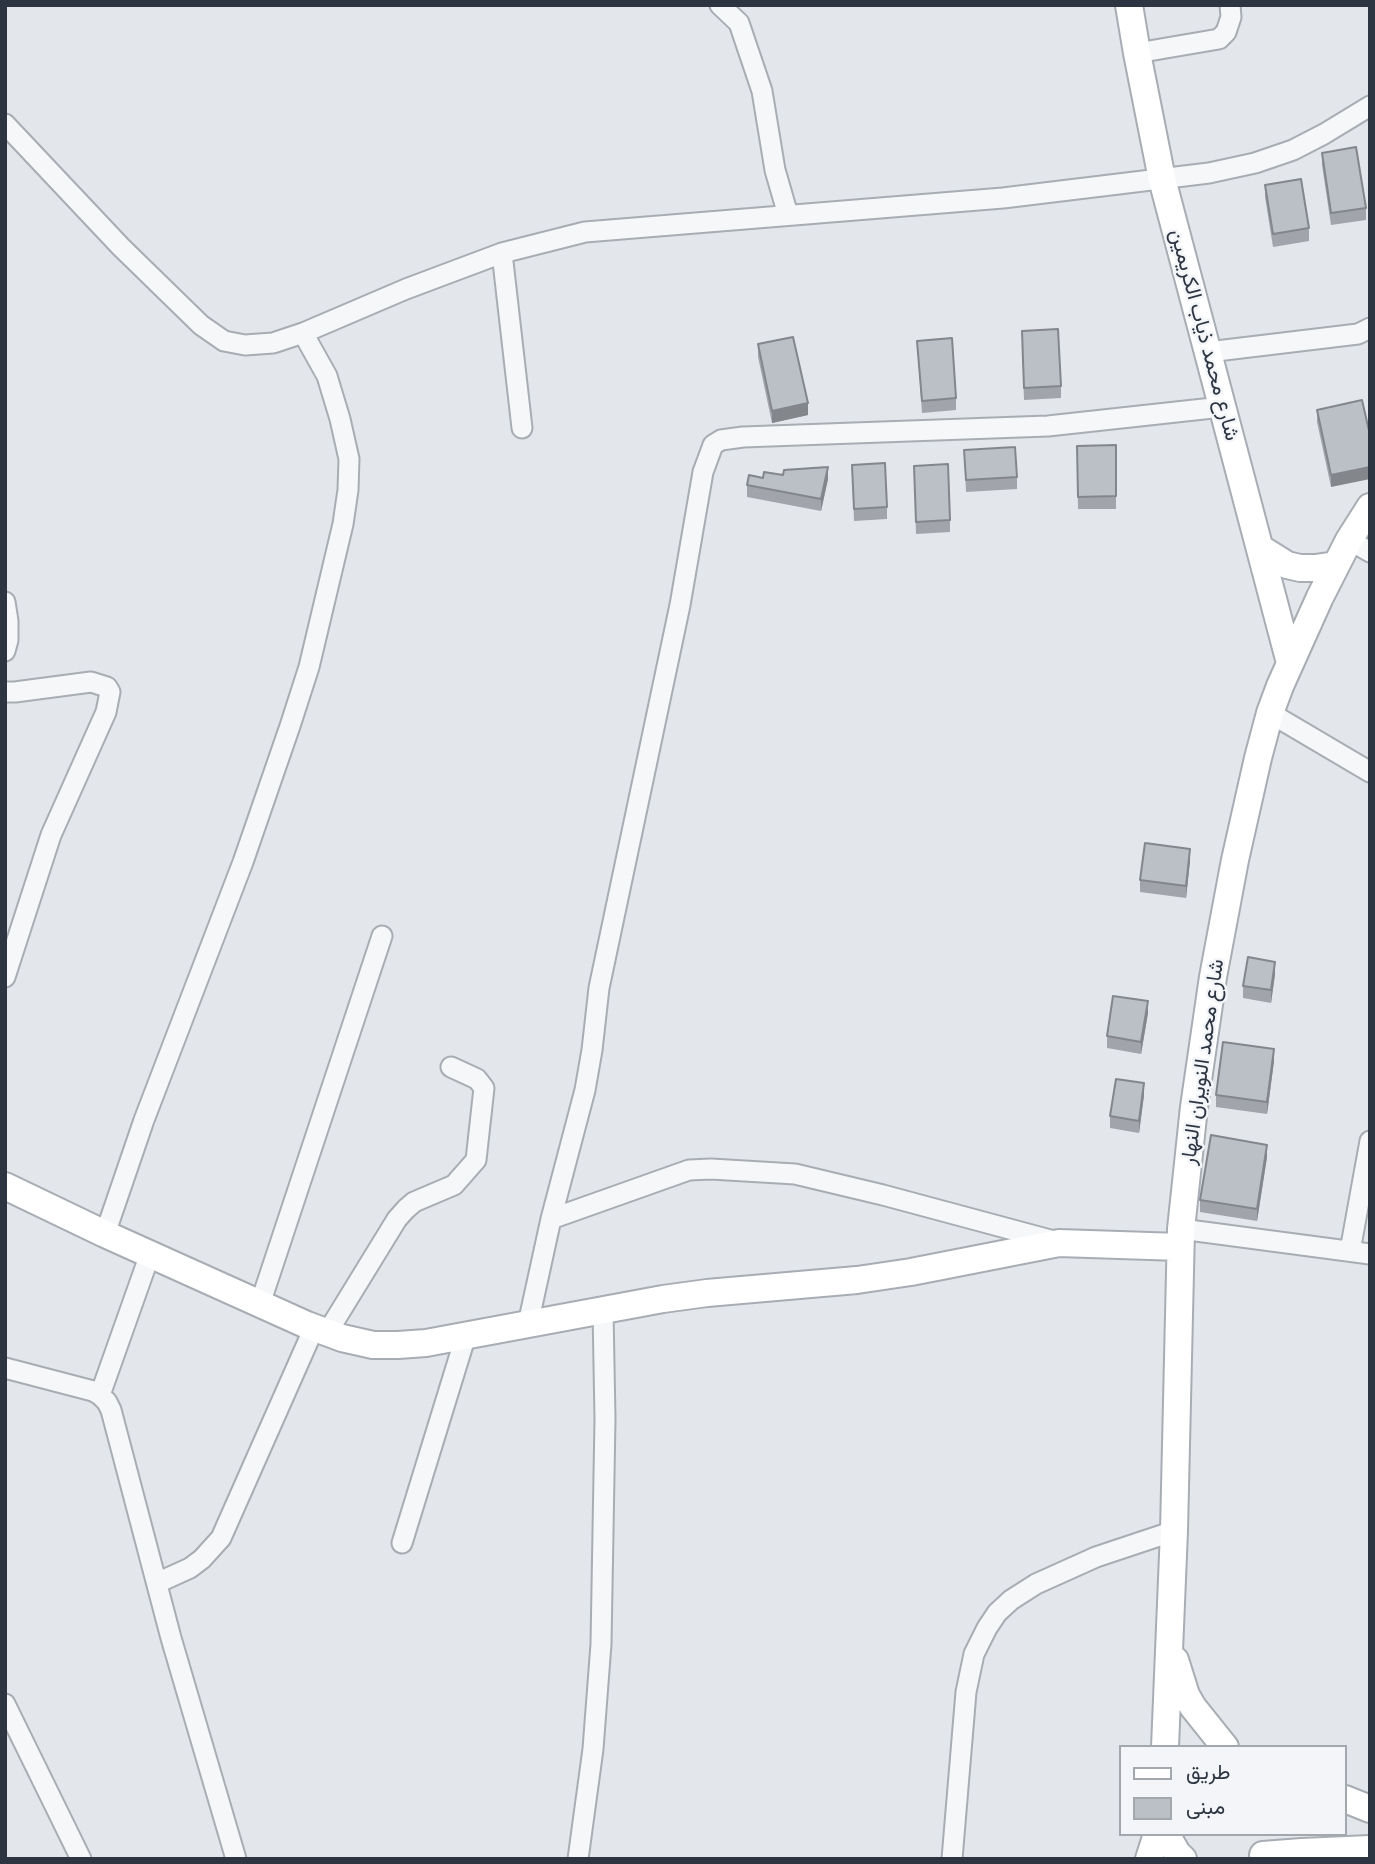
<!DOCTYPE html>
<meta charset="utf-8">
<style>
body{margin:0}
#map{position:relative;width:1375px;height:1864px;overflow:hidden;background:#e3e6ea;font-family:"Fira Sans Condensed",Vazirmatn,sans-serif}
canvas{display:block}
.frame{position:absolute;inset:0;border:7px solid #2c3541;pointer-events:none}
.legend{position:absolute;left:1119px;top:1745px;width:228px;height:91px;box-sizing:border-box;background:#f3f5f8;border:2px solid #a3a8af;margin:0;padding:9px 12px;list-style:none;font-size:21px;color:#2c3541}
.legend li{display:flex;align-items:center;gap:14px;height:35px}
.legend b{width:35px;border:2px solid #a3a8af}
</style>
<div id="map">
<canvas width="1375" height="1864"></canvas>
<div class="frame"></div>
<ul class="legend">
<li><b style="height:9px;background:#fff"></b>طريق</li>
<li><b style="height:19px;background:#bbc0c7"></b>مبنى</li>
</ul>
</div>
<script>
const ctx = document.querySelector('canvas').getContext('2d');
ctx.lineJoin = 'round';
function shape(rows) {
  const path = new Path2D();
  for (const r of rows) {
    path.moveTo(r[0], r[1]);
    for (let i = 2; i < r.length; i += 2) path.lineTo(r[i], r[i + 1]);
  }
  return path;
}
function stroke(path, color, width, dash) {
  ctx.strokeStyle = color;
  ctx.lineWidth = width;
  ctx.lineCap = dash ? 'butt' : 'round';
  ctx.setLineDash(dash || []);
  ctx.stroke(path);
}
function fill(path, color) {
  ctx.fillStyle = color;
  ctx.fill(path, 'evenodd');
}
function label(font, color, halo, rows, align = 'center') {
  ctx.font = font + ' "Fira Sans Condensed",Vazirmatn,sans-serif';
  ctx.lineWidth = 5;
  ctx.setLineDash([]);
  ctx.textBaseline = 'middle';
  ctx.strokeStyle = halo;
  ctx.fillStyle = color;
  for (const [text, x, y, turn = 0] of rows) {
    ctx.save();
    ctx.translate(x, y);
    ctx.rotate((+turn || 0) * Math.PI / 180);
    ctx.textAlign = isNaN(turn) ? turn : align;
    if (halo) ctx.strokeText(text, 0, 0);
    ctx.fillText(text, 0, 0);
    ctx.restore();
  }
}
const street = shape([
 [720,5,739,23,762,91,775,170,788,215],
 [1137,53,1219,39,1226,32,1231,17,1230,5],
 [5,124,121,247,201,325,224,341,245,345,273,343,303,333,406,289,502,253,585,232,1003,198,1209,173,1255,163,1293,150,1324,134,1370,106],
 [502,253,522,428],
 [1208,352,1358,334,1370,328],
 [1349,540,1370,552],
 [5,602,8,621,8,640,5,651],
 [5,692,15,692,91,682,107,687,110,692,106,712,51,835,5,977],
 [1270,713,1370,772],
 [551,1219,689,1170,711,1169,795,1174,883,1195,1054,1241],
 [1181,1229,1370,1254],
 [105,1234,144,1120,243,862,290,726,309,667,343,524,348,490,349,459,340,419,327,376,303,333],
 [1350,1251,1370,1141],
 [260,1304,382,936],
 [528,1324,551,1219,585,1090,592,1050,599,988,680,605,703,472,713,445,721,440,743,437,1048,426,1222,407],
 [327,1333,397,1219,406,1209,414,1202,454,1185,476,1160,484,1088,477,1079,451,1067],
 [5,1368,93,1391,100,1395,107,1402,111,1410,171,1638,236,1859],
 [100,1395,150,1254],
 [402,1543,466,1335],
 [157,1583,190,1568,202,1559,221,1538,314,1328],
 [5,1704,81,1859],
 [578,1859,593,1749,601,1644,605,1419,603,1310],
 [952,1859,966,1692,974,1654,987,1628,997,1613,1011,1600,1036,1584,1096,1557,1174,1531]
]);
const secondary = shape([
 [1129,5,1137,53,1162,179,1290,663],
 [1260,548,1287,565,1300,568,1315,568,1336,565],
 [5,1186,105,1234,307,1325,342,1338,373,1345,398,1345,426,1343,663,1299,707,1293,857,1280,911,1272,1059,1243,1180,1247],
 [1175,1660,1186,1695,1193,1707,1225,1747],
 [1165,1747,1174,1531,1181,1229,1194,1107,1213,977,1235,860,1258,758,1270,713,1280,686,1320,597,1349,540,1370,507],
 [1345,1799,1370,1809],
 [1166,1834,1177,1853,1183,1859],
 [1263,1855,1302,1852,1370,1849],
 [1149,1859,1157,1834]
]);
stroke(street, '#a8adb4', 23);
stroke(secondary, '#a8adb4', 30);
stroke(street, '#f6f7f9', 19);
stroke(secondary, '#fff', 26);
fill(shape([
 [1322,153,1366,208,1366,220,1331,225,1322,165],
 [1265,185,1309,228,1309,241,1273,247,1265,197],
 [917,341,956,398,956,410,922,413],
 [1022,343,1061,386,1061,398,1024,400],
 [758,344,808,415,772,423,758,357],
 [1317,410,1370,435,1331,487,1317,422],
 [1116,445,1116,509,1078,509,1077,446],
 [964,450,1017,477,1017,489,966,492],
 [852,465,887,507,887,519,854,521],
 [914,466,950,520,950,532,916,534],
 [783,475,828,479,821,511,747,497,747,485,763,478],
 [1190,861,1186,898,1140,892,1140,880],
 [1275,974,1271,1003,1243,998,1243,986],
 [1148,1013,1141,1054,1107,1048,1107,1036],
 [1274,1061,1267,1114,1216,1107,1216,1095],
 [1144,1095,1139,1133,1110,1128,1110,1116],
 [1267,1157,1257,1221,1200,1212,1200,1200]
]), '#a1a5ab');
fill(shape([
 [808,403,808,415,772,423,772,411],
 [828,467,828,479,821,511,821,499],
 [1370,467,1370,479,1331,487,1331,475],
 [1190,849,1190,861,1186,898,1186,886],
 [1275,962,1275,974,1271,1003,1271,990],
 [1148,1001,1148,1013,1141,1054,1141,1042],
 [1274,1049,1274,1061,1267,1114,1267,1102],
 [1144,1083,1144,1095,1139,1133,1139,1121],
 [1267,1145,1267,1157,1257,1221,1257,1209]
]), '#83868b');
const building = shape([
 [1356,147,1366,208,1331,213,1322,153,1356,147],
 [1301,179,1309,228,1273,234,1265,185,1301,179],
 [1058,329,1061,386,1024,388,1022,331,1058,329],
 [793,337,808,403,772,411,758,344,793,337],
 [952,338,956,398,922,401,917,341,952,338],
 [1362,400,1370,435,1370,467,1331,475,1317,410,1362,400],
 [1116,445,1116,496,1078,497,1077,446,1116,445],
 [1015,447,1017,477,966,480,964,450,1015,447],
 [885,463,887,507,854,509,852,465,885,463],
 [948,464,950,520,916,522,914,466,948,464],
 [828,467,821,499,747,485,749,475,763,478,764,472,783,475,784,470,828,467],
 [1145,843,1190,849,1186,886,1140,880,1145,843],
 [1248,957,1275,962,1271,990,1243,986,1248,957],
 [1113,996,1148,1001,1141,1042,1107,1036,1113,996],
 [1223,1042,1274,1049,1267,1102,1216,1095,1223,1042],
 [1116,1079,1144,1083,1139,1121,1110,1116,1116,1079],
 [1211,1135,1267,1145,1257,1209,1200,1200,1211,1135]
]);
fill(building, '#bbc0c7');
stroke(building, '#83868b', 2);
label('21px', '#2c3541', '#f3f5f8', [
 ["شارع محمد ذياب الكريمين",1204,335,75],
 ["شارع محمد النويران النهار",1203,1062,-82]
]);
</script>
